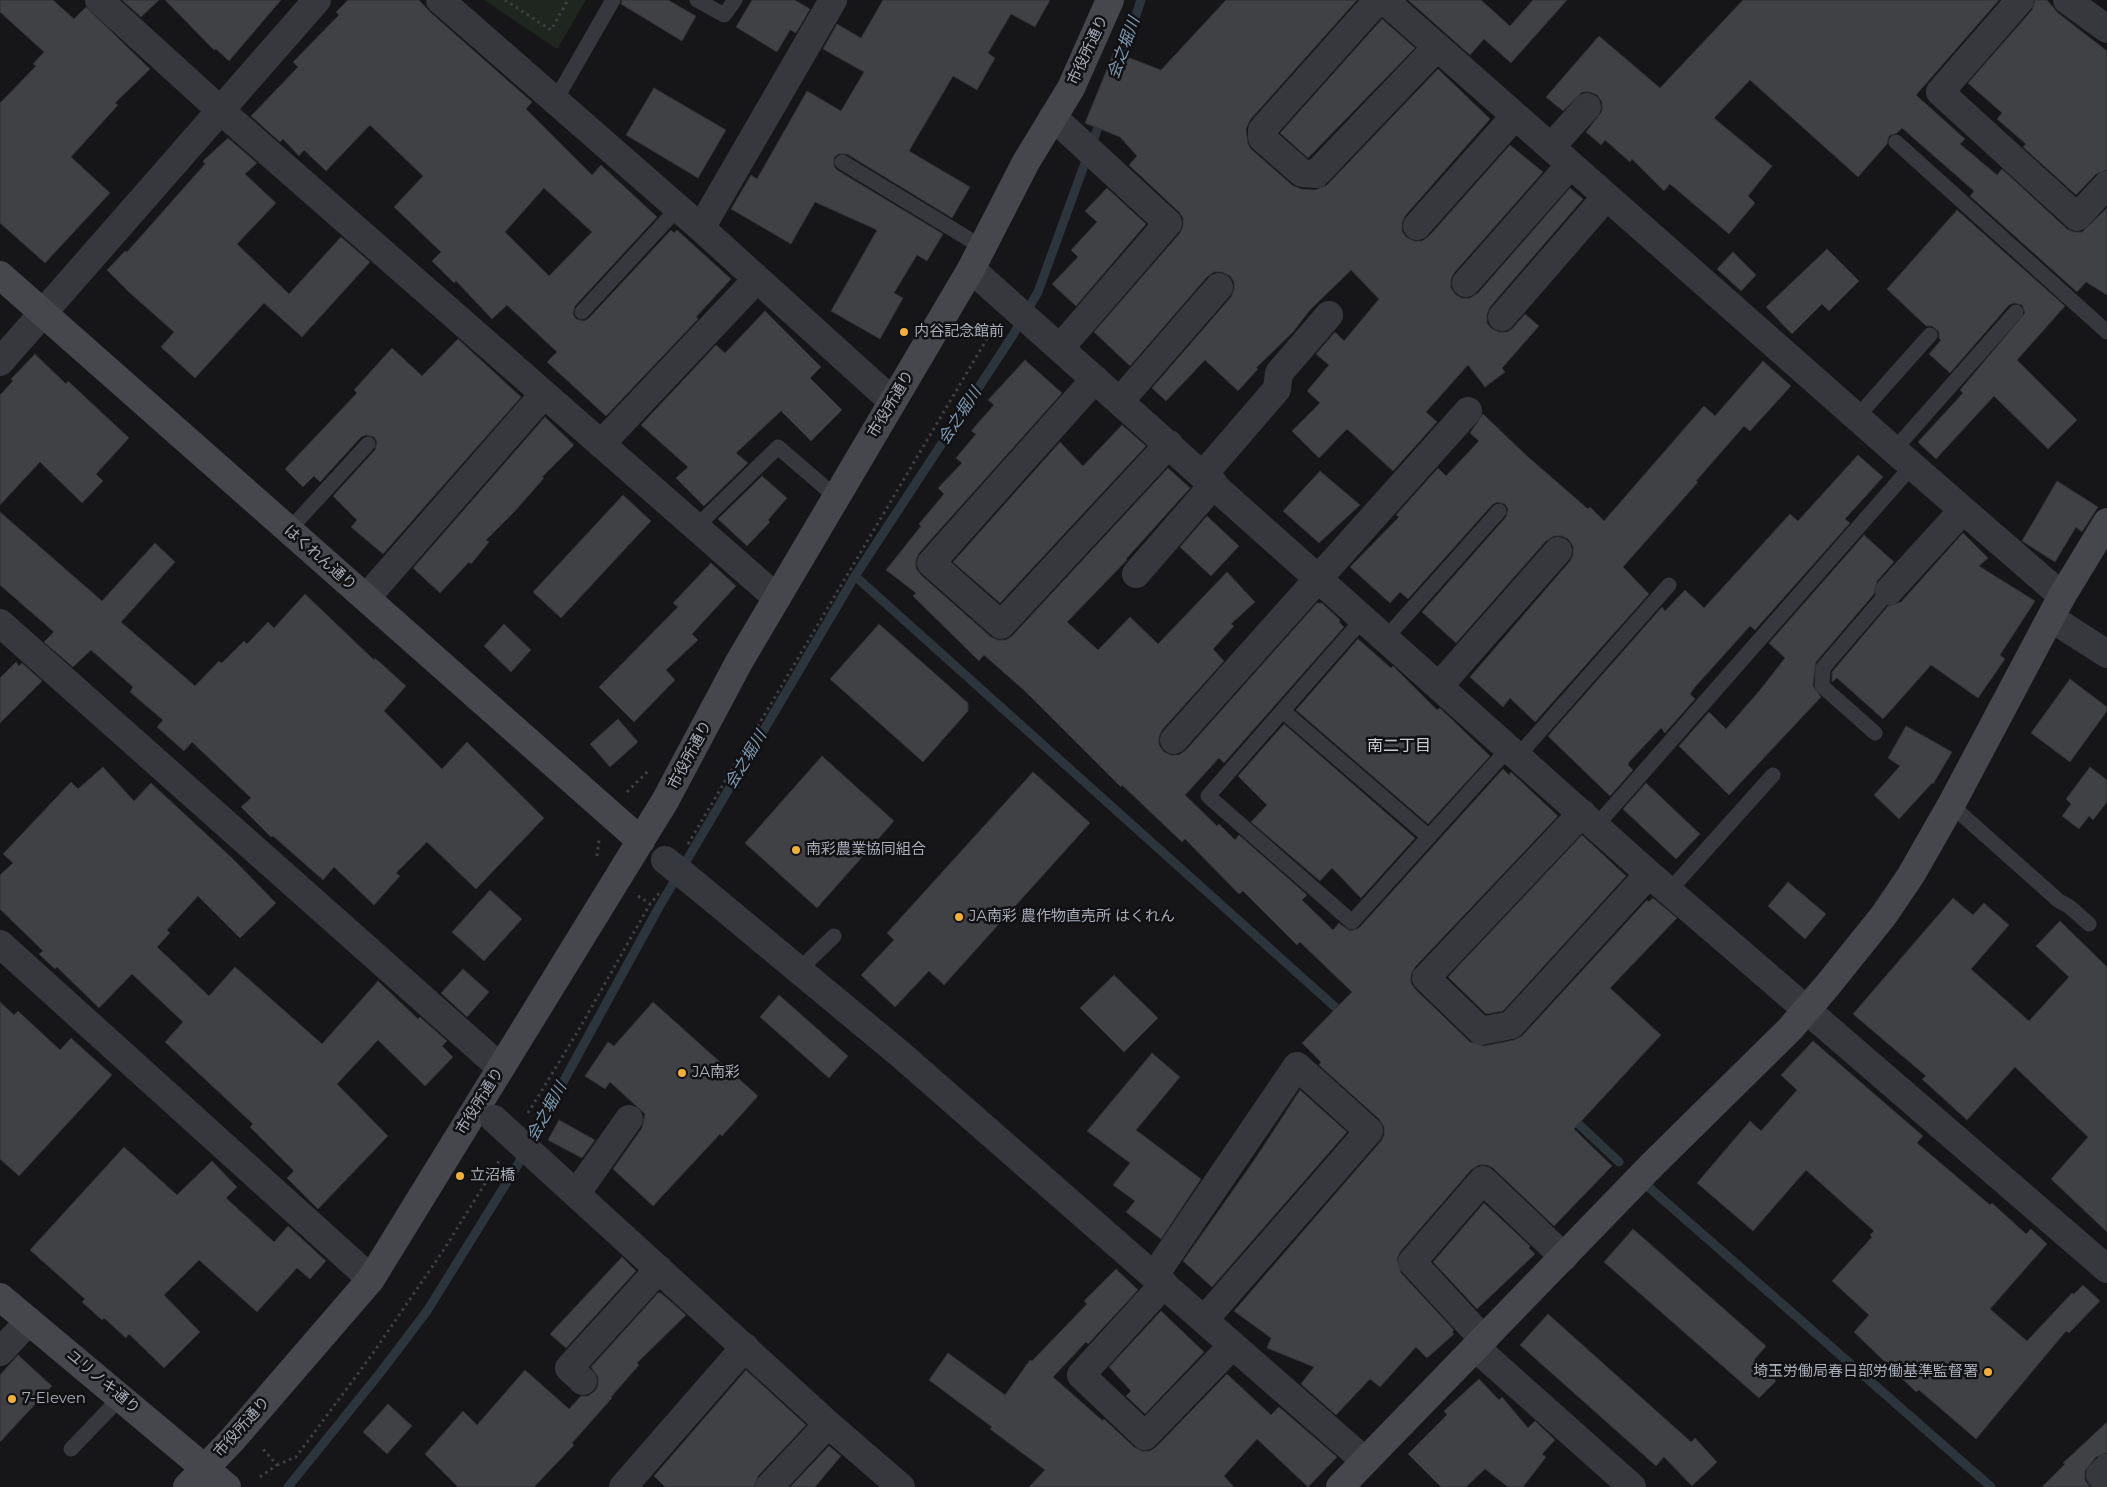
<!DOCTYPE html>
<meta charset="utf-8">
<style>
body{margin:0}
canvas{display:block;background:#161618}
</style>
<canvas width="2107" height="1487"></canvas>
<script>
const ctx = document.querySelector('canvas').getContext('2d');
ctx.lineJoin = 'round';
function fill(path, color) {
  ctx.fillStyle = color;
  ctx.fill(path, 'evenodd');
}
function shape(rows) {
  const path = new Path2D();
  for (const r of rows) {
    path.moveTo(r[0], r[1]);
    for (let i = 2; i < r.length; i += 2) path.lineTo(r[i], r[i + 1]);
  }
  return path;
}
function stroke(path, color, width, dash) {
  ctx.strokeStyle = color;
  ctx.lineWidth = width;
  ctx.lineCap = dash ? 'butt' : 'round';
  ctx.setLineDash(dash || []);
  ctx.stroke(path);
}
function label(font, color, halo, rows, align = 'center') {
  ctx.font = font + ' Montserrat,"Noto Sans JP",sans-serif';
  ctx.lineWidth = 5;
  ctx.setLineDash([]);
  ctx.textBaseline = 'middle';
  ctx.strokeStyle = halo;
  ctx.fillStyle = color;
  for (const [text, x, y, turn = 0] of rows) {
    ctx.save();
    ctx.translate(x, y);
    ctx.rotate((+turn || 0) * Math.PI / 180);
    ctx.textAlign = isNaN(turn) ? turn : align;
    if (halo) ctx.strokeText(text, 0, 0);
    ctx.fillText(text, 0, 0);
    ctx.restore();
  }
}
fill(shape([
 [484,0,586,0,557,49]
]), '#1e261f');
stroke(shape([
 [1119,66,1141,0],
 [855,576,1344,1015],
 [1570,1116,1619,1162],
 [1644,1183,1991,1487],
 [288,1487,380,1373,427,1311,517,1166,659,907,855,576,1013,335,1038,292,1101,119]
]), '#2c353c', 9);
const building = shape([
 [0,0,53,0,74,19,86,7,150,69,115,103,118,105,71,157,110,193,45,263,0,223,0,103,36,66,33,64,44,52,0,12,0,0],
 [122,0,159,0,141,17,122,0],
 [165,0,281,0,229,61,216,49,214,50,165,0],
 [348,0,419,0,430,12,532,102,526,109,592,175,601,165,657,217,575,306,573,314,576,319,584,321,589,318,671,230,674,233,677,230,731,279,696,317,698,319,606,416,547,362,557,352,507,305,492,319,456,281,454,283,432,261,441,252,394,207,423,176,370,125,326,171,304,150,299,156,283,139,280,142,251,116,298,67,293,62,339,15,336,12,348,0],
 [544,188,592,232,549,276,505,232,544,188],
 [622,0,668,0,696,16,682,41,621,4,622,0],
 [752,0,795,0,810,9,796,33,790,30,777,52,736,27,752,0],
 [883,0,1050,0,1035,27,1011,14,988,53,995,58,977,90,953,76,909,151,970,187,952,218,847,154,838,154,834,158,834,166,837,170,943,234,927,261,917,255,894,293,903,298,880,339,831,311,877,230,815,202,791,244,731,209,751,175,757,179,807,91,841,111,864,72,823,49,837,24,861,38,883,0],
 [1226,0,1357,0,1250,120,1246,129,1248,144,1251,149,1292,185,1301,189,1315,190,1327,185,1438,69,1490,119,1405,216,1402,223,1402,231,1406,237,1414,241,1422,241,1429,236,1510,145,1543,172,1454,273,1451,279,1451,288,1456,295,1462,298,1470,298,1478,293,1570,188,1583,199,1490,307,1487,314,1487,323,1491,328,1499,332,1507,332,1513,328,1525,314,1539,326,1502,368,1505,372,1485,387,1468,365,1426,412,1437,422,1393,471,1347,429,1319,458,1292,431,1320,403,1307,391,1329,365,1316,354,1335,332,1344,341,1379,299,1351,270,1310,310,1293,332,1256,368,1258,369,1238,391,1205,360,1166,401,1152,388,1231,297,1234,289,1234,282,1230,276,1222,272,1214,272,1207,277,1130,366,1094,332,1180,233,1183,226,1183,218,1179,212,1129,165,1137,156,1120,137,1085,123,1114,52,1161,70,1226,0],
 [1408,0,1481,0,1510,26,1533,0,1567,0,1511,63,1484,39,1470,55,1408,0],
 [1743,0,1999,0,1916,95,1965,139,1960,144,1997,175,2002,169,2067,229,2074,232,2082,232,2107,208,2107,295,2086,282,2077,292,1970,196,1974,191,1902,128,1897,133,1889,136,1887,144,1858,177,1750,80,1714,118,1772,166,1748,196,1755,203,1729,234,1670,184,1664,191,1632,159,1630,162,1605,140,1601,145,1586,132,1602,111,1602,102,1597,95,1590,92,1582,92,1563,111,1546,97,1599,36,1660,88,1743,0],
 [2035,0,2047,0,2058,13,2107,51,2107,170,2096,174,2076,195,2023,147,2026,144,1997,119,2002,113,1968,83,2032,10,2035,0],
 [1382,19,1415,48,1308,158,1280,133,1382,19],
 [654,88,726,130,698,178,626,135,654,88],
 [228,138,257,163,245,174,276,203,237,244,289,294,341,237,370,262,302,337,264,303,195,378,161,347,174,332,130,293,107,270,125,251,127,252,205,164,203,161,228,138],
 [1107,188,1146,224,1076,306,1052,284,1078,257,1071,250,1097,222,1085,211,1107,188],
 [1957,210,2065,306,2017,360,2077,420,2048,449,1994,396,1936,459,1918,442,1963,393,1960,390,2025,313,2022,305,2014,303,2009,305,1950,373,1929,354,1941,340,1939,338,1939,332,1932,326,1926,326,1887,289,1957,210],
 [1827,249,1859,281,1829,311,1822,304,1792,334,1766,307,1827,249],
 [1733,252,1756,275,1741,291,1717,269,1733,252],
 [765,311,821,367,810,378,842,410,811,441,781,411,736,453,748,463,704,506,676,478,688,467,641,425,716,345,725,353,765,311],
 [458,339,521,397,383,554,351,527,357,520,333,496,375,450,377,442,374,437,366,435,361,437,320,482,314,476,303,487,285,469,357,393,354,390,392,348,422,376,458,339],
 [35,354,66,384,68,381,129,438,96,474,103,481,82,503,40,462,0,505,0,395,13,381,11,379,35,354],
 [1025,360,1062,393,919,553,916,560,916,568,921,575,991,637,998,640,1006,640,1012,636,1168,468,1190,488,1126,559,1127,560,1067,622,1098,650,1130,617,1158,644,1227,572,1255,602,1231,624,1234,626,1213,649,1224,661,1162,730,1159,737,1159,745,1164,752,1171,755,1179,755,1186,750,1317,603,1322,603,1340,620,1339,622,1344,627,1224,763,1219,758,1185,795,1217,826,1219,824,1235,840,1239,835,1307,895,1302,900,1333,930,1339,923,1350,931,1359,928,1503,769,1509,775,1511,772,1558,816,1415,967,1411,975,1411,983,1415,989,1470,1042,1484,1046,1514,1040,1522,1036,1647,900,1648,902,1653,898,1677,918,1610,988,1661,1035,1574,1129,1612,1166,1554,1226,1493,1168,1487,1165,1479,1165,1471,1170,1400,1252,1397,1259,1401,1273,1454,1330,1452,1332,1454,1334,1427,1358,1416,1347,1380,1387,1370,1379,1336,1415,1301,1384,1314,1367,1267,1348,1271,1338,1234,1311,1381,1141,1384,1135,1384,1127,1379,1119,1319,1065,1321,1062,1302,1043,1352,992,1300,942,1297,945,1243,891,1239,894,1185,839,1182,842,1122,785,1121,787,1026,692,984,655,979,661,913,596,916,593,886,570,921,526,919,524,944,494,938,488,962,463,956,458,976,434,971,431,994,405,988,400,1025,360],
 [1763,361,1791,386,1750,431,1744,426,1696,481,1698,482,1623,567,1649,594,1535,722,1510,698,1503,707,1470,677,1570,561,1573,555,1573,546,1568,539,1562,536,1554,536,1546,541,1456,643,1422,612,1506,517,1508,509,1505,504,1497,502,1492,505,1408,599,1400,592,1390,603,1350,567,1399,517,1396,515,1438,468,1446,476,1479,441,1470,433,1483,414,1527,456,1588,509,1590,507,1604,521,1704,406,1715,416,1763,361],
 [545,417,574,445,542,477,544,478,515,511,486,540,489,542,471,564,469,562,440,593,413,568,545,417],
 [1122,425,1146,446,1000,603,953,562,1060,442,1083,466,1122,425],
 [1858,455,1883,477,1845,519,1850,523,1755,630,1750,626,1695,687,1690,694,1695,699,1665,733,1661,728,1629,762,1628,765,1633,770,1610,796,1548,736,1662,607,1665,611,1685,590,1704,608,1790,514,1798,521,1858,455],
 [1320,471,1360,505,1319,543,1283,511,1320,471],
 [762,476,787,498,768,520,770,522,747,546,718,519,762,476],
 [2057,481,2098,507,2082,532,2076,527,2055,562,2022,541,2057,481],
 [623,495,651,521,561,618,533,592,623,495],
 [0,512,102,601,155,543,175,562,121,622,195,686,219,661,222,663,244,641,247,644,268,622,274,628,305,594,374,660,375,658,406,686,384,711,442,769,467,742,544,818,476,889,427,842,396,873,400,876,374,905,334,867,323,880,273,836,271,837,241,807,251,798,192,742,184,751,157,727,163,720,130,692,133,687,91,650,73,667,44,642,54,632,0,585,0,512],
 [1207,516,1239,546,1211,576,1180,547,1207,516],
 [1963,533,1988,558,1979,566,2035,601,2000,655,2005,659,1978,698,1931,665,1883,719,1837,678,1832,682,1832,672,1888,606,1901,602,1963,533],
 [1864,535,1894,562,1877,581,1874,594,1816,662,1813,686,1821,697,1729,795,1679,746,1709,712,1726,729,1760,690,1785,658,1769,643,1864,535],
 [711,563,736,586,692,634,698,640,666,670,675,680,634,722,599,687,678,607,673,603,711,563],
 [504,624,531,650,511,672,484,646,504,624],
 [879,624,968,703,968,711,923,762,830,679,879,624],
 [1358,639,1391,668,1393,666,1437,710,1440,708,1490,756,1428,824,1296,710,1358,639],
 [16,662,19,666,22,663,42,681,0,723,0,678,16,662],
 [2070,679,2107,707,2107,711,2070,762,2031,733,2070,679],
 [618,719,638,742,610,767,590,744,618,719],
 [1284,724,1415,838,1361,898,1332,868,1320,881,1251,822,1267,805,1238,776,1284,724],
 [1906,726,1952,752,1933,784,1932,783,1899,819,1874,795,1900,766,1888,758,1906,726],
 [822,756,894,821,817,908,745,843,822,756],
 [103,767,134,801,151,783,232,858,276,903,240,938,198,896,167,930,170,933,157,947,209,996,235,967,322,1044,378,981,418,1019,420,1017,447,1041,442,1046,453,1057,425,1086,378,1040,337,1084,388,1136,318,1209,287,1178,294,1171,250,1127,253,1124,165,1042,183,1022,132,974,99,1008,57,967,55,969,39,954,43,951,0,909,0,875,13,863,3,854,71,782,78,789,103,767],
 [2090,767,2107,780,2107,802,2093,820,2089,816,2079,829,2062,816,2071,804,2066,799,2090,767],
 [1033,772,1090,823,944,985,929,971,895,1007,861,975,894,940,887,933,1033,772],
 [1646,783,1700,834,1676,859,1623,809,1646,783],
 [1582,835,1626,876,1503,1011,1486,1014,1448,977,1582,835],
 [1788,882,1826,914,1805,939,1768,906,1788,882],
 [490,890,522,919,484,961,452,932,490,890],
 [1953,898,1973,915,1984,903,2009,925,1971,969,2029,1021,2069,977,2036,946,2060,921,2107,967,2107,1232,2051,1179,2088,1137,2015,1067,1967,1120,1922,1079,1926,1076,1853,1014,1953,898],
 [463,969,489,992,467,1017,441,993,463,969],
 [1114,975,1158,1018,1124,1052,1080,1008,1114,975],
 [779,995,848,1056,829,1078,760,1017,779,995],
 [0,1002,14,1015,18,1011,60,1050,71,1038,112,1075,19,1176,0,1159,0,1002],
 [653,1002,758,1096,722,1136,720,1134,653,1206,613,1169,642,1128,645,1114,610,1082,605,1089,585,1076,608,1042,614,1046,653,1002],
 [1813,1041,1923,1136,1917,1143,1990,1205,1992,1203,2026,1234,2031,1229,2047,1244,1990,1309,2027,1341,2072,1293,2074,1294,2083,1285,2100,1301,2069,1333,2066,1331,1976,1439,1919,1390,1916,1392,1854,1332,1869,1315,1832,1281,1872,1237,1870,1235,1874,1231,1806,1170,1753,1231,1697,1183,1750,1121,1761,1131,1797,1090,1781,1075,1813,1041],
 [1152,1053,1180,1077,1136,1130,1201,1179,1161,1239,1126,1212,1135,1201,1113,1185,1130,1163,1087,1131,1152,1053],
 [1300,1090,1347,1132,1212,1287,1183,1261,1255,1159,1300,1090],
 [559,1120,595,1140,582,1158,548,1140,559,1120],
 [124,1147,177,1195,212,1161,237,1187,226,1198,274,1242,288,1226,326,1261,310,1279,297,1268,257,1312,199,1260,164,1295,200,1332,164,1368,129,1334,126,1338,104,1318,102,1320,82,1302,85,1299,30,1250,124,1147],
 [1484,1203,1530,1246,1529,1248,1535,1254,1477,1309,1433,1262,1484,1203],
 [1633,1229,1766,1346,1754,1360,1776,1381,1759,1398,1604,1262,1633,1229],
 [622,1257,636,1271,566,1348,550,1334,622,1257],
 [1116,1269,1138,1290,1088,1344,1086,1342,1053,1377,1103,1421,1104,1419,1134,1447,1142,1451,1150,1451,1156,1447,1227,1374,1271,1415,1279,1407,1337,1457,1308,1487,1257,1439,1224,1476,1234,1487,1029,1487,1045,1470,990,1429,992,1427,929,1380,948,1353,1005,1395,1030,1360,1032,1361,1087,1304,1084,1301,1116,1269],
 [658,1293,661,1293,686,1315,637,1363,639,1365,611,1397,612,1398,572,1443,574,1445,534,1487,458,1487,425,1454,463,1411,477,1425,525,1370,569,1409,581,1396,588,1396,595,1391,598,1385,598,1377,591,1367,658,1293],
 [1161,1311,1204,1352,1145,1414,1126,1396,1131,1391,1109,1367,1161,1311],
 [1548,1314,1691,1442,1695,1438,1717,1462,1692,1486,1664,1457,1656,1466,1520,1345,1548,1314],
 [18,1355,52,1386,0,1442,0,1375,18,1355],
 [746,1370,806,1425,758,1476,754,1487,665,1487,654,1476,746,1370],
 [1479,1379,1499,1400,1502,1397,1528,1428,1535,1421,1555,1440,1542,1454,1546,1457,1523,1487,1508,1487,1485,1469,1466,1487,1441,1487,1408,1454,1447,1415,1444,1411,1479,1379],
 [388,1404,412,1426,387,1454,363,1432,388,1404],
 [2107,1422,2107,1453,2096,1457,2085,1471,2085,1480,2090,1487,2042,1487,2065,1464,2063,1463,2107,1422],
 [829,1446,841,1456,815,1487,790,1487,829,1446]
]);
fill(building, '#404145');
stroke(building, '#303034', 1);
stroke(shape([
 [505,0,551,30,568,0],
 [627,792,648,771],
 [688,844,994,327],
 [597,856,599,840],
 [638,896,650,904],
 [528,1113,578,1031,650,904,661,891],
 [277,1465,296,1457,371,1356,443,1251,499,1161],
 [260,1477,277,1465,262,1448]
]), '#3d3f44', 3, [2.5, 4]);
stroke(shape([
 [697,0,724,15,735,0],
 [555,101,613,0],
 [1896,142,2107,332],
 [842,162,982,247],
 [582,312,678,208],
 [1857,417,1930,335],
 [1894,450,2016,312],
 [696,527,778,447,836,497],
 [289,530,368,444],
 [1363,619,1208,796,1352,922,1509,748],
 [1385,639,1499,511],
 [1284,712,1429,837],
 [1875,733,1822,686,1823,668,1889,591],
 [1518,756,1669,585],
 [1951,805,2059,901,2070,907,2089,924],
 [1596,826,1912,466],
 [1669,891,1773,775],
 [799,970,834,936],
 [71,1449,121,1397]
]), '#37383d', 15);
stroke(shape([
 [99,0,220,110,777,598],
 [440,0,701,228,892,401],
 [1378,0,1262,130,1262,138,1302,173,1316,174,1437,47],
 [1384,0,1894,450,2062,596],
 [2020,0,1940,92,2077,217,2107,185],
 [2067,0,2107,29],
 [1053,117,1168,223,1060,348],
 [1551,147,1587,107],
 [1417,226,1515,116],
 [701,228,833,0],
 [971,269,1649,874,2107,1269],
 [1466,283,1570,165],
 [1502,317,1606,197],
 [0,362,317,0],
 [1095,379,931,563,1001,625,1169,444],
 [1120,401,1219,287],
 [601,444,757,279],
 [1203,475,1277,389,1279,373,1329,315],
 [1136,574,1214,484],
 [1889,591,1963,510],
 [366,598,544,394],
 [2051,618,2107,654],
 [0,623,501,1068],
 [1439,686,1558,551],
 [1174,740,1468,411],
 [1582,813,1426,978,1481,1031,1511,1025,1649,874],
 [695,884,900,1054,1365,1461],
 [0,944,371,1279],
 [541,1162,828,1424,901,1487],
 [576,1194,629,1119],
 [1154,1276,1297,1066,1369,1131,1204,1320],
 [1164,1284,1081,1375,1145,1436,1233,1345],
 [1484,1340,1412,1262,1483,1180,1564,1257],
 [1476,1348,1632,1487],
 [0,1352,29,1321],
 [583,1381,569,1368,659,1269],
 [2100,1475,2107,1468],
 [623,1487,745,1347],
 [769,1487,828,1424]
]), '#37383d', 28);
stroke(shape([
 [0,275,641,841],
 [0,1297,227,1487],
 [187,1487,232,1440,371,1279,665,801,739,662,971,269,1026,162,1071,88,1110,0],
 [1340,1487,1652,1165,1790,1029,1827,986,1884,915,1911,875,1951,805,2062,596,2107,522]
]), '#45474d', 28);
stroke(shape([
 [665,860,695,884],
 [494,1119,541,1162]
]), '#37383d', 28);
for (const [x, y, r, color] of [
 [904,332,5,"#f2b134"],
 [796,850,5,"#f2b134"],
 [959,917,5,"#f2b134"],
 [682,1073,5,"#f2b134"],
 [460,1176,5,"#f2b134"],
 [1988,1372,5,"#f2b134"],
 [12,1399,5,"#f2b134"]
]) {
  const dot = new Path2D();
  dot.arc(x, y, r, 0, 2 * Math.PI);
  ctx.fillStyle = color;
  ctx.fill(dot);
  stroke(dot, '#111113', 2);
}
label('15px', '#a8adb8', '#111113', [
 ["市役所通り",1088,50,-65],
 ["市役所通り",891,404,-59],
 ["はくれん通り",320,558,41],
 ["市役所通り",690,755,-62],
 ["市役所通り",480,1101,-58],
 ["ユリノキ通り",103,1382,40],
 ["市役所通り",242,1427,-48]
]);
label('15px', '#a8adb8', '#111113', [
 ["内谷記念館前",914,332],
 ["南彩農業協同組合",806,850],
 ["JA南彩 農作物直売所 はくれん",969,917],
 ["JA南彩",692,1073],
 ["立沼橋",470,1176],
 ["埼玉労働局春日部労働基準監督署",1978,1372,"right"],
 ["7-Eleven",22,1399]
], 'left');
label('italic 16px', '#7f9bb3', '#111113', [
 ["会之堀川",1124,48,-70],
 ["会之堀川",960,416,-57],
 ["会之堀川",746,760,-59],
 ["会之堀川",547,1112,-61]
]);
label('16px', '#c9ccd4', '#111113', [
 ["南二丁目",1399,746]
]);
</script>
